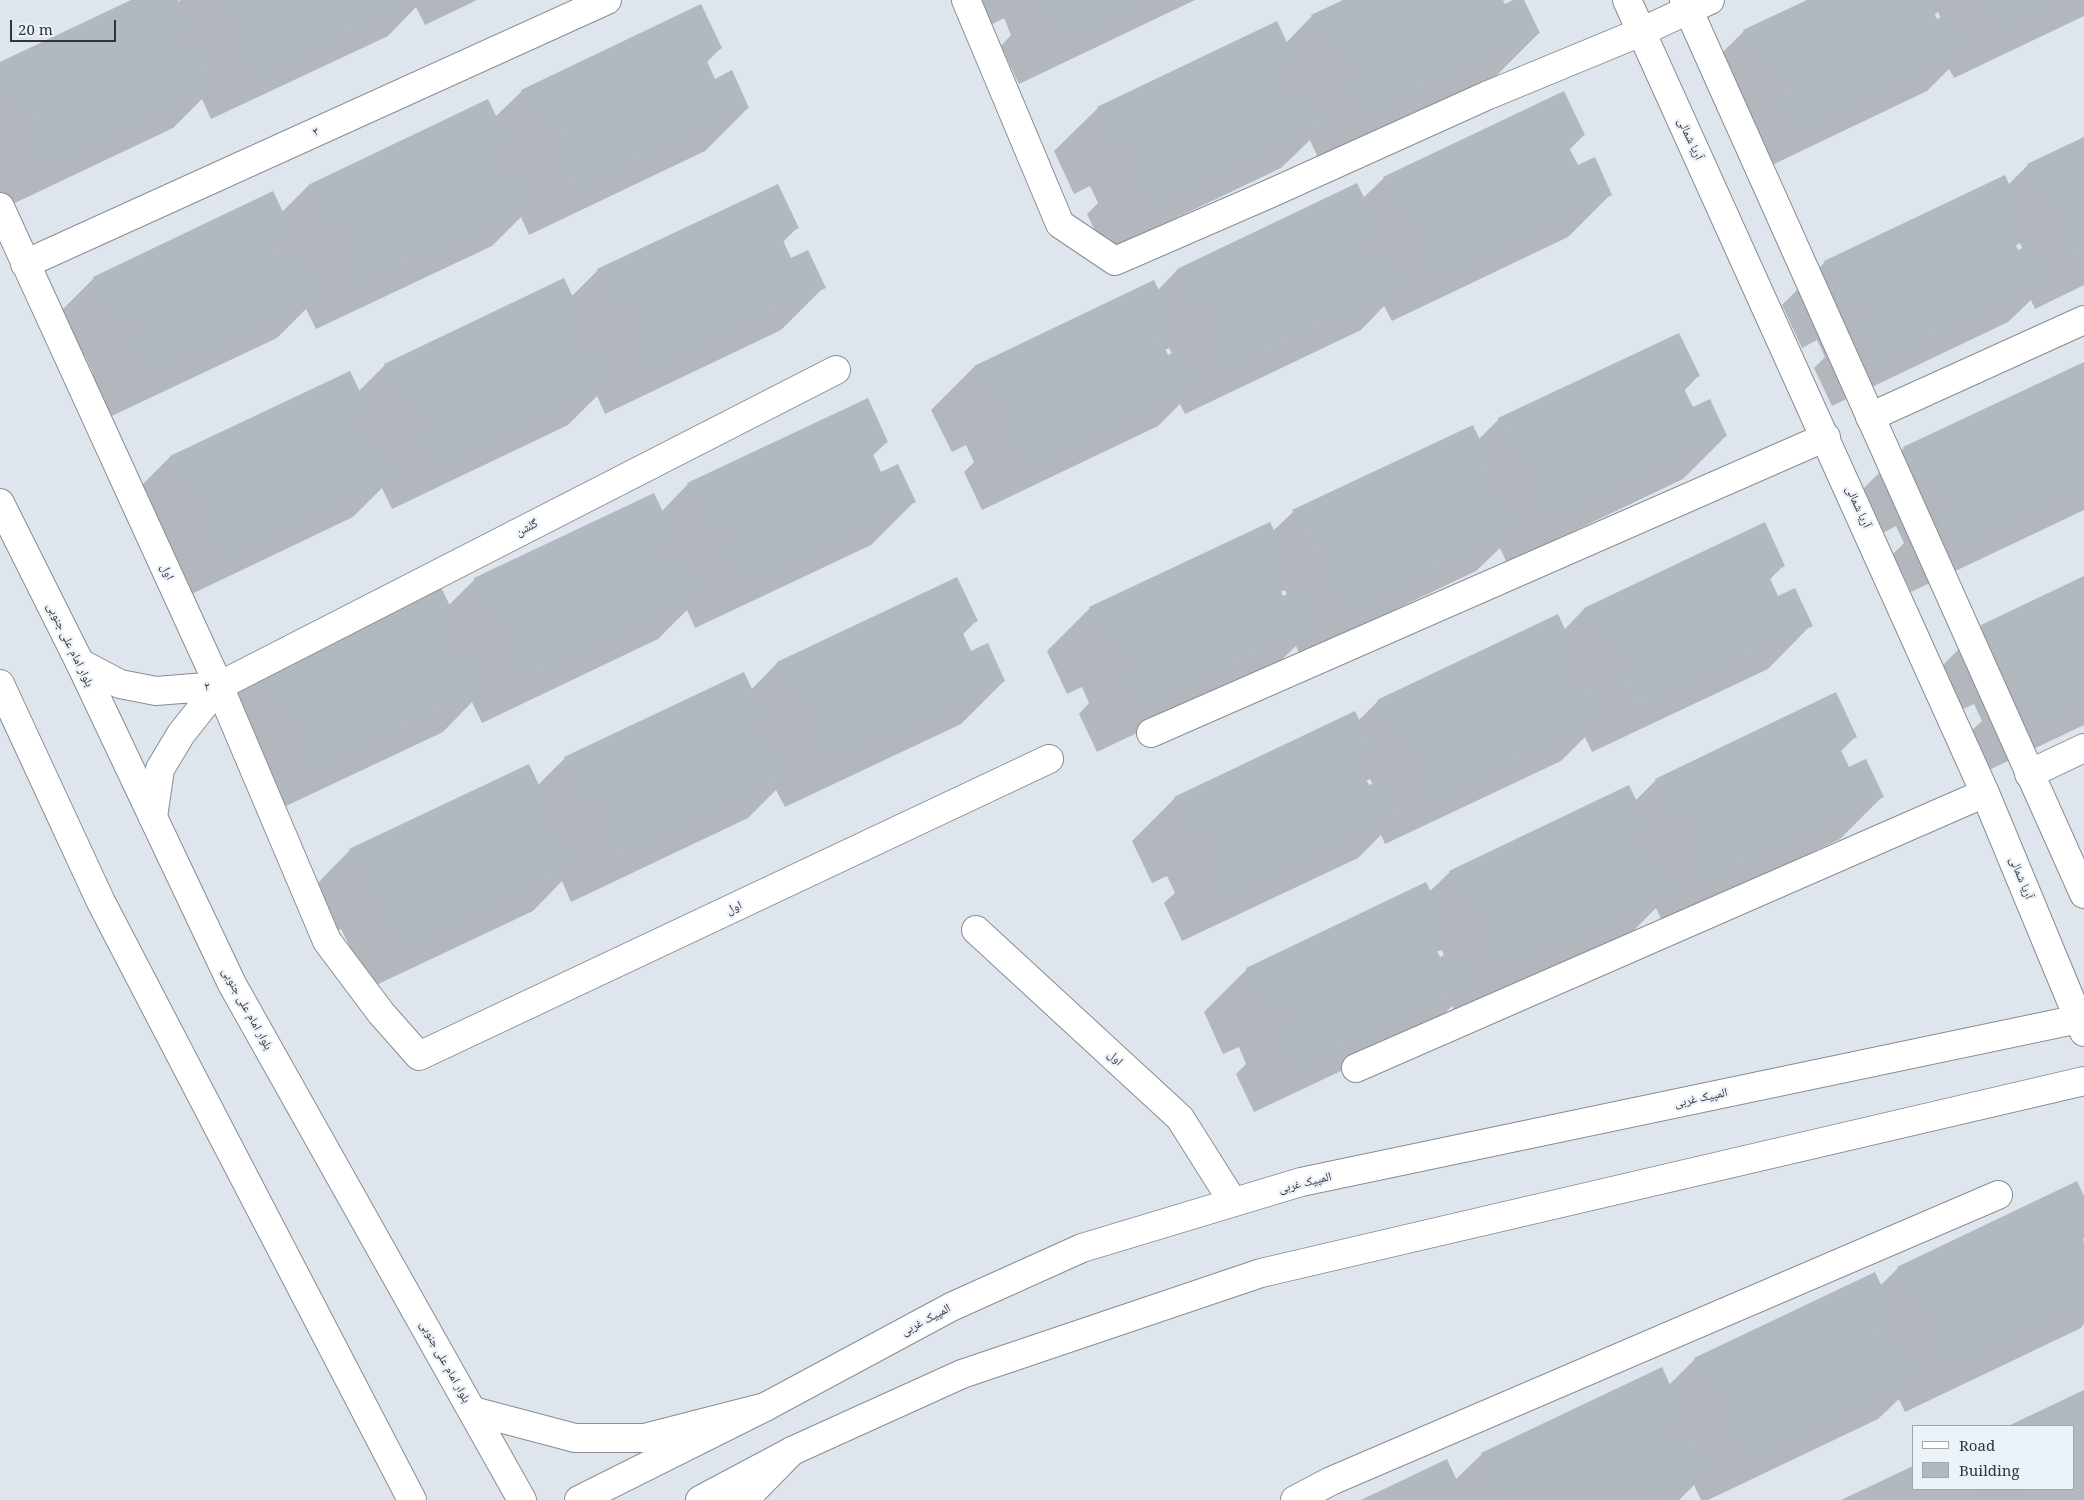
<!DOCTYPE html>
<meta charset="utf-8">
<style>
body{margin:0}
#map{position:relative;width:2084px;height:1500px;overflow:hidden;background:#dee5ec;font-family:"Noto Serif",serif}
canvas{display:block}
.legend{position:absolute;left:1912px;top:1425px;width:162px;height:65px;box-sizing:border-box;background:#ecf2fa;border:1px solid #a1a6ac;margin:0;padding:6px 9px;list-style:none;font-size:15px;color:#313437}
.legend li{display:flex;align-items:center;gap:10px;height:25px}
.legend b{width:25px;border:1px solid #a1a6ac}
.scale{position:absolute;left:10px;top:20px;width:106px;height:22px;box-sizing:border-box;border:2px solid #313437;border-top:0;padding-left:6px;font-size:15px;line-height:18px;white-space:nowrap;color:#313437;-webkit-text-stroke:4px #ecf2fa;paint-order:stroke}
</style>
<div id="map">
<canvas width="2084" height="1500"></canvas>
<ul class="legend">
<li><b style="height:6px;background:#fff"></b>Road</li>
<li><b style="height:14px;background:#b2b8c0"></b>Building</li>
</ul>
<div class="scale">20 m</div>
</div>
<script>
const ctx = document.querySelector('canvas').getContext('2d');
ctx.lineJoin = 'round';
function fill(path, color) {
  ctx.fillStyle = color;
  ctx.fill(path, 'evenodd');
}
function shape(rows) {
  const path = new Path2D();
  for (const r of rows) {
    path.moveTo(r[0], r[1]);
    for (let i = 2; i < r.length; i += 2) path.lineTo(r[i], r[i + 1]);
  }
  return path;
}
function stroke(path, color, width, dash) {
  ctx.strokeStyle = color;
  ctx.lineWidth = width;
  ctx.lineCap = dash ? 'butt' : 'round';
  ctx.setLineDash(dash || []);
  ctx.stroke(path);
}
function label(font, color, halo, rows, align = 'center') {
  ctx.font = font + ' "Noto Serif","Noto Naskh Arabic",serif';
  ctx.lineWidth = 4.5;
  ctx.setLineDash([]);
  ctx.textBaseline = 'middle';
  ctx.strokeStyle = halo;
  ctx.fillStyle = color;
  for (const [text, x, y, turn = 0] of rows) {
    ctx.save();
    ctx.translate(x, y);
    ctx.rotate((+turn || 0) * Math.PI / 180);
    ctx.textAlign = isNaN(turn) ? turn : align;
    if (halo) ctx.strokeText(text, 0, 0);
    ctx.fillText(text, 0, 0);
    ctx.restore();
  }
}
fill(shape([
 [134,0,177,0,178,3,180,0,477,0,425,25,416,7,388,36,211,119,202,99,173,128,0,210,0,64],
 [977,0,1195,0,1019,84,1001,46,1011,35,1004,18,989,26],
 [1346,0,1502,0,1505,5,1516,0,1523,0,1539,33,1496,76,1319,160,1310,140,1281,168,1105,252,1087,214,1098,203,1090,186,1074,194,1054,151,1098,108,1276,23,1286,43,1312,16],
 [1810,0,2084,0,2084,16,1954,78,1949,69,1927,91,1751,175,1735,110,1720,117,1701,74,1744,31],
 [1938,12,1941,19,1936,21,1933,15],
 [721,48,706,63,714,80,748,108,705,151,529,235,521,217,492,246,316,329,306,309,277,338,101,421,83,383,93,373,85,356,70,363,51,321,94,278,282,212,308,186,495,117,522,91],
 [1584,135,1569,150,1577,167,1611,194,1568,237,1392,321,1384,306,1361,330,1185,414,1180,404,1158,426,982,510,964,472,974,462,966,445,952,452,931,410,974,367,1158,290,1177,270,1363,198,1384,178],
 [1169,348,1172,354,1167,356,1165,350],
 [2084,139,2084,285,2035,309,2031,300,2008,322,1832,406,1814,368,1825,357,1817,340,1802,348,1782,305,1825,262,2008,185,2028,165],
 [2020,243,2023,250,2018,252,2015,246],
 [797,228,783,242,791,260,824,287,781,330,605,414,597,396,568,425,392,509,382,488,353,517,177,601,127,500,170,457,349,372,358,392,385,365,572,296,598,270],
 [2084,366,2084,510,1911,592,1893,554,1904,543,1896,526,1881,534,1861,491,1904,448],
 [1698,376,1684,391,1692,409,1726,436,1683,479,1507,563,1500,548,1476,571,1300,655,1296,646,1273,668,1097,752,1079,714,1089,703,1082,687,1067,694,1047,651,1090,608,1273,531,1293,512,1472,426,1478,440,1499,419],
 [1285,590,1287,596,1283,598,1280,592],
 [887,442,872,456,881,474,914,502,871,545,695,628,687,610,658,639,482,723,472,702,443,732,267,815,217,714,260,671,448,606,475,579,662,511,688,484],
 [1783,566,1769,580,1777,598,1811,625,1768,669,1592,752,1585,737,1561,761,1385,844,1381,835,1358,858,1182,941,1164,903,1175,893,1167,876,1152,883,1132,841,1175,798,1358,721,1378,701,1564,630,1584,609],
 [1370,779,1373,785,1368,787,1365,781],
 [2084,577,2084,725,1989,770,1971,731,1982,721,1974,704,1959,711,1939,669,1982,626],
 [957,579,976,621,962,635,970,653,1004,681,961,724,785,807,776,790,748,818,571,902,562,881,533,911,357,994,339,956,349,945,341,929,326,936,307,894,350,850,538,785,565,758,743,673,751,690,777,663],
 [1855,737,1840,752,1849,769,1883,796,1840,839,1663,923,1656,908,1632,932,1456,1016,1452,1006,1430,1029,1254,1112,1236,1074,1246,1064,1239,1047,1223,1054,1204,1012,1247,969,1429,892,1450,872,1635,801,1656,780],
 [1442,950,1444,956,1439,958,1436,952],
 [2084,1198,2084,1238,2082,1240,2084,1245,2084,1324,2081,1328,1905,1412,1899,1399,1878,1419,1708,1500,1701,1500,1694,1485,1679,1500,1364,1500,1455,1480,1482,1454,1669,1385,1695,1359,1880,1286,1898,1268],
 [2084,1391,2084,1500,1844,1500,1913,1489,2073,1489,2073,1426,2010,1426]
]), '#0003');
fill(shape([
 [131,0,178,0,190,26,173,34,183,56,200,48,217,85,40,170,21,130,34,124,25,104,10,111,0,91,0,62],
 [215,0,418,0,255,77,236,37,249,32,240,12,224,19],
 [1047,0,1150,0,1062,42,1043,2],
 [1343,0,1503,0,1505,4,1513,0,1524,0,1540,33,1362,117,1344,77,1356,72,1347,52,1332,59,1311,15],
 [1807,0,1928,0,1937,19,1954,11,1971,49,1794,133,1776,93,1788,87,1778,67,1764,75,1743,30],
 [1980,0,2072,0,1997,36],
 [701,4,722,48,705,57,715,79,732,70,749,108,572,192,553,152,566,146,556,127,542,134,521,90],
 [1277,21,1298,66,1280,74,1291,96,1308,88,1326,125,1148,210,1129,170,1142,163,1133,144,1117,151,1097,107],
 [1564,91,1585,135,1567,144,1578,165,1595,157,1612,195,1435,279,1416,239,1428,233,1419,213,1404,221,1383,177],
 [488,99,509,143,491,151,501,173,519,165,537,203,359,287,340,247,353,241,344,222,328,229,308,185],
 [2084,137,2084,264,2078,266,2059,227,2072,221,2063,201,2048,208,2027,164],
 [2005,175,2025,220,2008,228,2018,250,2035,242,2053,279,1875,364,1856,324,1869,318,1860,298,1845,305,1824,261],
 [1357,183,1378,227,1361,236,1371,258,1388,250,1405,287,1228,372,1209,331,1222,325,1213,306,1198,313,1177,269],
 [778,184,799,228,781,236,791,258,808,250,826,288,648,372,629,332,642,326,633,307,618,314,597,269],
 [273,191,294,235,277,243,287,265,304,257,321,295,144,379,126,339,138,333,129,314,114,321,93,277],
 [564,278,585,322,568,331,578,353,595,345,612,382,435,467,417,426,429,421,420,401,405,408,384,364],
 [1154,280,1175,324,1158,333,1168,355,1185,347,1203,384,1025,468,1006,428,1019,422,1010,403,995,410,974,366],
 [1679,333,1700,376,1682,385,1693,407,1710,399,1727,436,1550,521,1531,480,1543,474,1534,455,1519,462,1498,418],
 [2084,362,2084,488,1954,550,1935,510,1948,504,1939,484,1924,491,1903,447],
 [350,371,371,415,353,423,363,445,380,437,398,475,221,559,202,519,214,513,205,493,190,500,170,456],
 [868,398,888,442,871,450,881,472,898,464,916,502,738,586,719,546,732,540,723,521,708,528,687,483],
 [1473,425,1493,469,1476,477,1486,499,1503,491,1521,529,1343,613,1324,573,1337,567,1328,547,1313,555,1292,510],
 [654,493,675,537,658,545,668,567,685,559,702,596,525,681,507,641,519,634,509,615,495,623,474,578],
 [1270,522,1291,566,1273,574,1283,596,1300,588,1318,626,1140,710,1121,669,1134,664,1125,644,1110,652,1089,607],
 [1765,522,1785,566,1768,574,1778,596,1795,588,1813,626,1635,710,1616,670,1629,664,1620,645,1605,652,1584,608],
 [2084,576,2084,703,2033,727,2014,687,2026,681,2017,662,2002,669,1981,625],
 [957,577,978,621,961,629,971,651,988,643,1005,681,828,765,809,725,822,719,812,700,797,707,777,662],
 [440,585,461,629,443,637,453,659,470,651,488,689,310,773,291,733,304,727,295,707,280,714,259,670],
 [1558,614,1578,658,1561,667,1571,689,1588,681,1606,718,1429,802,1410,762,1422,756,1413,737,1398,744,1377,700],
 [744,672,765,716,747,724,757,746,775,738,792,776,615,860,596,820,609,814,600,794,584,802,564,757],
 [1836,692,1857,737,1839,746,1849,767,1866,759,1884,797,1706,881,1688,841,1700,835,1691,815,1676,823,1655,779],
 [1355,711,1375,755,1358,764,1369,785,1386,777,1403,815,1226,899,1206,859,1219,853,1210,834,1195,841,1174,797],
 [529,764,550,808,533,816,543,838,560,830,577,868,400,952,381,912,394,906,385,887,370,894,349,849],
 [1629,785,1650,829,1632,838,1643,860,1660,851,1677,889,1500,973,1481,933,1494,927,1485,908,1469,915,1449,871],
 [1426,882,1447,926,1429,935,1440,957,1457,949,1475,986,1297,1070,1278,1030,1291,1024,1282,1005,1266,1012,1246,968],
 [2077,1181,2084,1196,2084,1232,2080,1234,2084,1242,2084,1305,1948,1369,1929,1330,1941,1324,1932,1304,1917,1311,1897,1267],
 [1875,1272,1896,1316,1878,1325,1888,1347,1905,1339,1923,1376,1745,1461,1727,1420,1740,1414,1730,1395,1715,1402,1694,1358],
 [1662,1367,1682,1411,1665,1420,1675,1442,1692,1433,1710,1471,1649,1500,1522,1500,1517,1489,1502,1497,1481,1453],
 [2084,1390,2084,1500,2015,1500,2028,1494,2025,1489,2073,1489,2073,1426,2008,1426],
 [1447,1459,1466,1500,1361,1500],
 [1913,1466,1913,1489,1979,1489,1964,1495,1967,1500,1841,1500]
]), '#b2b8c0');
const minor = shape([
 [966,0,1060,224,1115,261,1269,194,1486,96,1641,32],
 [1688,10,1710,0],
 [0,207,219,686,327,941,381,1013,419,1056,1049,759],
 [25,264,607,0],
 [1870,417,2084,320],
 [80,663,120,684,156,691,219,686,836,370],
 [1151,733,1826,437],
 [2029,774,2084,748],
 [153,817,160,769,181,734,219,686],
 [976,930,1180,1118,1233,1202],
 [1356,1068,1985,793],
 [1295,1500,1331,1481,1998,1195]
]);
const tertiary = shape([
 [1627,0,1985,793,2084,1032],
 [1684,0,2084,894],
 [1641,32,1688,10],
 [579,1500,765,1407,951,1307,1082,1248,1301,1182,2084,1018],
 [700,1500,792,1451,962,1374,1261,1273,2084,1081]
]);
const secondary = shape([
 [0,503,80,663,232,984,522,1500],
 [0,684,101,902,412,1500],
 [473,1411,575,1438,644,1438,765,1407],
 [744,1500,792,1451]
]);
stroke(minor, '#888d94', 30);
stroke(tertiary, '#888d94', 30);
stroke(secondary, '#888d94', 30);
stroke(minor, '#fff', 28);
stroke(tertiary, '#fff', 28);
stroke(secondary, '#fff', 28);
label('12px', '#313437', '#ecf2fa', [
 ["۳",316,132,-24],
 ["آریا شمالی",1690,139,65],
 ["آریا شمالی",1858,507,66],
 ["گلشن",527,528,-27],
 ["اول",167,572,65],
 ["بلوار امام علی جنوبی",70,645,64],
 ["۲",207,687,-4],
 ["آریا شمالی",2021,878,68],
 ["اول",734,908,-25],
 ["بلوار امام علی جنوبی",247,1009,61],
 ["اول",1115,1058,43],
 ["المپیک غربی",1701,1098,-12],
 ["المپیک غربی",1305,1183,-14],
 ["المپیک غربی",926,1320,-28],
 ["بلوار امام علی جنوبی",445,1362,61]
]);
</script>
